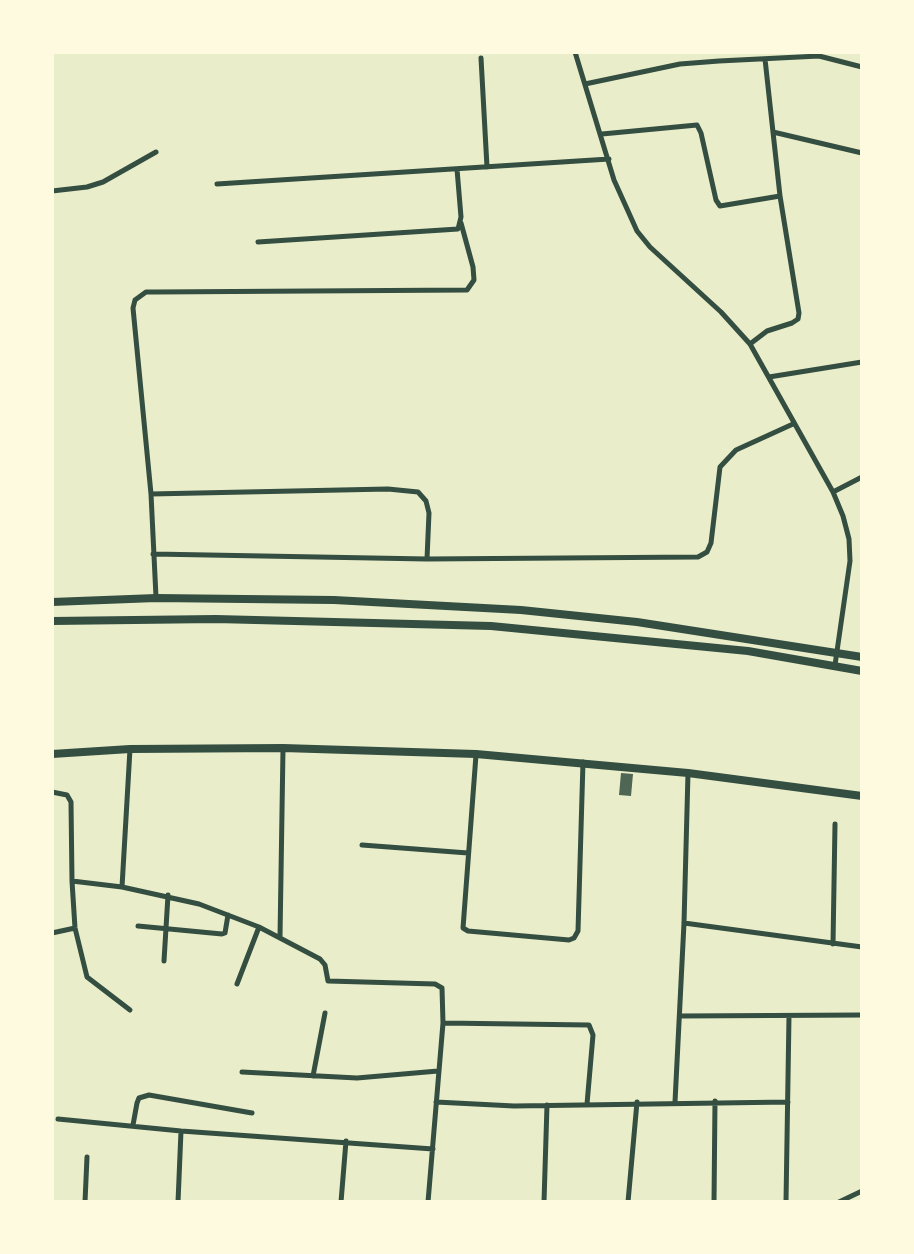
<!DOCTYPE html>
<style>
body{margin:0}
#map{position:relative;width:914px;height:1254px;overflow:hidden;background:#e9edc9;font-family:Lato,sans-serif}
canvas{display:block}
.frame{position:absolute;inset:0;border:54px solid #fefae0;pointer-events:none}
</style>
<div id="map">
<canvas width="914" height="1254"></canvas>
<div class="frame"></div>
</div>
<script>
const ctx = document.querySelector('canvas').getContext('2d');
ctx.lineJoin = 'round';
function fill(path, color) {
  ctx.fillStyle = color;
  ctx.fill(path, 'evenodd');
}
function shape(rows) {
  const path = new Path2D();
  for (const r of rows) {
    path.moveTo(r[0], r[1]);
    for (let i = 2; i < r.length; i += 2) path.lineTo(r[i], r[i + 1]);
  }
  return path;
}
function stroke(path, color, width, dash) {
  ctx.strokeStyle = color;
  ctx.lineWidth = width;
  ctx.lineCap = dash ? 'butt' : 'round';
  ctx.setLineDash(dash || []);
  ctx.stroke(path);
}
fill(shape([
 [621,773,633,774,631,796,619,795]
]), '#4f6655');
stroke(shape([
 [575,52,614,180,637,231,650,247,721,312,750,344,833,492,843,516,849,539,850,561,835,665],
 [481,58,487,167],
 [585,84,680,64,719,61,819,56,862,67],
 [773,132,862,153],
 [602,134,697,125,701,133,716,200,720,206,780,196],
 [217,184,609,159],
 [52,191,87,187,103,182,156,152],
 [258,242,458,229,461,217,457,169],
 [750,344,767,331,792,323,798,319,799,313,780,196,765,59],
 [769,377,862,362],
 [833,492,862,477],
 [151,494,388,489,418,492,426,501,429,513,427,559],
 [153,554,427,559,698,557,707,552,711,543,720,467,736,450,793,424],
 [156,597,151,494,133,308,135,300,146,292,155,292,467,290,474,280,473,267,461,223],
 [130,749,122,887,199,904,259,927,320,959,325,965,328,981,435,984,442,988,443,1023,428,1202],
 [476,755,463,928,468,931,569,940,574,938,578,931,583,762],
 [52,792,67,795,71,802,72,881,122,887],
 [362,845,468,853],
 [72,881,75,928,87,977,130,1010],
 [684,923,862,947],
 [138,926,222,934,225,933,228,915],
 [52,933,75,928],
 [280,937,283,749],
 [833,944,835,824],
 [164,961,168,895],
 [237,984,259,927],
 [680,1016,862,1015],
 [443,1023,589,1025,593,1035,587,1104],
 [242,1072,357,1078,438,1071],
 [313,1076,325,1013],
 [436,1102,514,1106,788,1102],
 [675,1102,684,923,688,773],
 [58,1119,181,1131,433,1149],
 [133,1125,137,1103,139,1098,149,1095,252,1113],
 [85,1202,87,1157],
 [178,1202,181,1131],
 [341,1202,346,1141],
 [544,1202,547,1105],
 [628,1202,637,1102],
 [714,1202,715,1101],
 [786,1202,789,1016],
 [839,1202,862,1191]
]), '#344e41', 5);
stroke(shape([
 [52,602,156,598,334,600,521,610,637,622,862,657],
 [52,621,216,619,491,626,748,651,862,671],
 [52,754,130,749,283,748,476,754,688,773,862,796]
]), '#344e41', 8);
</script>
